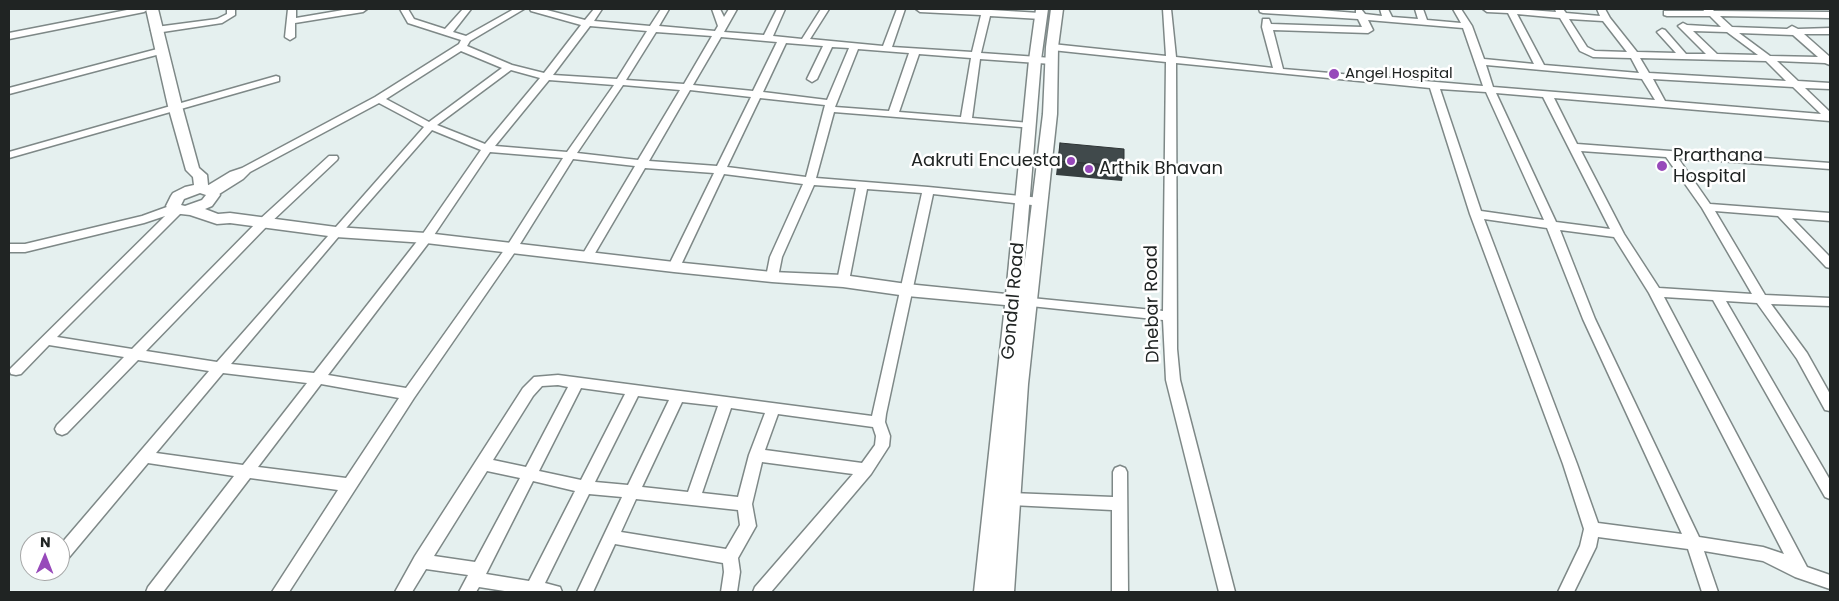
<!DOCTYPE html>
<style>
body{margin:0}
#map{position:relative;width:1839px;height:601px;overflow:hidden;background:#e5f0ef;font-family:Poppins,sans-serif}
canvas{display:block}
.frame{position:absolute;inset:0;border:10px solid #202423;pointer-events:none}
.north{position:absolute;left:20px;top:531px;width:50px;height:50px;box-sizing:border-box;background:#fff;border:1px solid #a6a7a7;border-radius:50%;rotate:1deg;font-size:14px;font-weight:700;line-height:20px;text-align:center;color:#202423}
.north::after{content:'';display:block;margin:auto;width:18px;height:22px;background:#9749ba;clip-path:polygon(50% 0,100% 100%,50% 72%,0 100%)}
</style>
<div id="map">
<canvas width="1839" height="601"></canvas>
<div class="frame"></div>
<div class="north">N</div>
</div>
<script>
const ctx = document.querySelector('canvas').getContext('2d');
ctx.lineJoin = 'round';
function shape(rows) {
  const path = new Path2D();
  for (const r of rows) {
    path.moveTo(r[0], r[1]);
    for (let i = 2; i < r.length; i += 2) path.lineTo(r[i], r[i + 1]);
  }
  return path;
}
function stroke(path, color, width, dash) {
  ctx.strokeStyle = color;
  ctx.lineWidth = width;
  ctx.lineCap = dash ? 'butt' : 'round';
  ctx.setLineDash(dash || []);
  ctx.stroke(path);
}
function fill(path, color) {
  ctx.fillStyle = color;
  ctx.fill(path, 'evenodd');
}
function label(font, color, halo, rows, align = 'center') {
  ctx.font = font + ' Poppins,sans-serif';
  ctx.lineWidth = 5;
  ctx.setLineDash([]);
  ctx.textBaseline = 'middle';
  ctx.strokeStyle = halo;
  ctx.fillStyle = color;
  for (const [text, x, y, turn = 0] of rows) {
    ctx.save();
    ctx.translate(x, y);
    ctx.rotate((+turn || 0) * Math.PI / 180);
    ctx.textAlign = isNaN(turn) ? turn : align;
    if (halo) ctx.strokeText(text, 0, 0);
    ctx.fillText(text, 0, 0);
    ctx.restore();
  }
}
const minor = shape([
 [132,9,148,9,144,12,9,39,9,33,132,9],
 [227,9,235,9,235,15,222,23,156,33,151,30,156,27,217,19,227,14,227,9],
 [288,9,296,9,296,18,349,9,367,9,363,12,295,23,295,37,290,40,285,37,288,9],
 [400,9,408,9,414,19,445,29,463,9,471,9,453,32,466,36,514,9,524,9,470,41,467,46,512,65,544,73,581,25,531,11,530,9,543,9,585,20,594,9,602,9,594,21,650,26,661,9,669,9,659,26,715,31,718,26,712,9,720,9,724,17,729,9,737,9,724,32,764,35,777,9,785,9,773,36,802,39,821,9,829,9,810,39,883,46,897,9,905,9,892,47,972,52,981,15,920,12,916,9,991,9,991,10,1041,13,1045,16,1041,19,990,16,981,53,1052,58,1057,61,1052,64,980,59,972,118,1030,123,1035,126,1034,128,834,112,816,178,928,187,1041,198,1047,202,1041,206,933,194,886,414,885,422,890,436,889,446,871,474,771,592,753,592,755,587,853,474,762,462,752,504,756,526,738,558,740,572,737,592,721,592,724,572,723,563,615,544,593,592,577,592,622,497,589,494,545,583,560,587,562,592,511,592,479,587,476,592,459,592,468,575,426,569,412,592,395,592,415,556,523,388,534,377,558,375,872,416,922,193,867,189,849,281,843,285,837,281,856,188,814,185,782,257,778,277,772,281,766,277,770,257,803,184,724,174,680,267,674,271,668,267,714,173,645,168,591,260,587,261,581,257,635,166,573,159,515,252,414,398,289,592,272,592,338,490,250,478,163,592,146,592,148,587,234,476,148,463,66,561,60,563,60,545,209,371,138,360,67,433,62,435,57,433,55,429,57,425,124,357,49,345,21,374,16,375,11,374,9,370,165,216,144,223,25,252,9,252,9,244,25,244,142,216,175,204,179,205,183,210,181,213,57,337,132,349,260,219,329,156,337,156,338,158,337,160,268,225,146,351,217,362,424,127,379,103,250,172,243,179,216,196,208,196,207,192,202,189,230,172,242,168,375,97,459,44,461,40,408,23,400,9],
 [590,26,647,31,617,79,553,75,590,26],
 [656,32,712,36,684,84,626,80,656,32],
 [721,37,777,42,753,91,693,85,721,37],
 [786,43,823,46,807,79,812,82,817,79,832,47,849,48,827,100,763,92,786,43],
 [858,49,909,53,889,111,835,107,858,49],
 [461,51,502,68,429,122,386,99,461,51],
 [919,54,971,58,961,117,899,112,919,54],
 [511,70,540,78,485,144,437,125,511,70],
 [549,80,614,85,567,152,495,146,549,80],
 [623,85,680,90,638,160,577,153,623,85],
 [690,90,751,97,717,166,649,161,690,90],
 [760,98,825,105,806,177,727,167,760,98],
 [432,130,481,150,422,235,314,373,231,364,340,235,432,130],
 [490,152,563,158,507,246,406,388,328,375,430,241,490,152],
 [223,373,307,383,243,465,156,453,223,373],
 [321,384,399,398,346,478,258,467,321,384],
 [558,385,568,387,526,467,493,460,533,396,542,386,558,385],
 [581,388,625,394,581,480,539,471,581,388],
 [638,396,669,400,628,485,595,482,638,396],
 [682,402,718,406,688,492,642,487,682,402],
 [731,408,765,413,749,455,738,497,702,493,731,408],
 [778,414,873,427,876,436,875,445,862,463,765,450,778,414],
 [487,471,520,478,475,562,434,556,487,471],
 [533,481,575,491,529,581,486,574,533,481],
 [636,499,738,510,740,525,726,549,621,532,636,499],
 [1163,9,1171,9,1176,57,1273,68,1262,27,1263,19,1269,19,1271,24,1362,27,1358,19,1263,13,1260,12,1259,9,1308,9,1356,13,1356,9,1361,9,1365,14,1382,16,1380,9,1388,9,1392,17,1418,19,1415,9,1423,9,1427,20,1461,23,1453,9,1461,9,1472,26,1484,59,1534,64,1508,13,1487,12,1483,9,1516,9,1556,12,1555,9,1563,9,1566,13,1600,16,1597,9,1605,9,1610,18,1637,52,1676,53,1657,32,1662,29,1665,30,1686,54,1706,54,1678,26,1683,23,1687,25,1721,27,1710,16,1667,16,1664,15,1664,11,1704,11,1703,9,1712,9,1714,11,1830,12,1830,18,1720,16,1732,27,1787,29,1792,26,1798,29,1830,28,1830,34,1804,34,1830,57,1830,65,1825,63,1777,61,1798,81,1830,83,1830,89,1805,88,1830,112,1830,121,1554,98,1577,144,1830,163,1830,169,1678,158,1710,204,1830,213,1830,221,1792,218,1830,257,1830,268,1826,267,1778,216,1715,211,1765,295,1830,298,1830,306,1771,304,1807,353,1830,394,1830,411,1825,410,1797,359,1757,303,1726,301,1830,480,1830,499,1825,497,1713,300,1664,297,1807,567,1830,575,1830,589,1795,577,1763,561,1704,551,1718,592,1702,592,1688,549,1598,537,1596,547,1574,592,1558,592,1580,546,1584,529,1563,464,1470,214,1430,88,1176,63,1177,349,1180,380,1235,592,1219,592,1166,380,1163,320,1021,305,1015,301,1021,297,1163,311,1166,62,1052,50,1047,47,1052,44,1166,56,1163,9],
 [1517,14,1560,18,1580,51,1593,57,1631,58,1639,73,1544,65,1517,14],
 [1569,19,1603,21,1627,52,1595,51,1587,47,1569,19],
 [1368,20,1463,28,1483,86,1283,69,1273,30,1368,33,1373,30,1368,20],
 [1693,31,1727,32,1758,55,1717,54,1693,31],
 [1739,33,1793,35,1818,57,1770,56,1739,33],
 [1640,58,1766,61,1786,81,1649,73,1640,58],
 [1486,65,1642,79,1655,100,1493,87,1486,65],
 [1653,79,1793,87,1821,114,1665,101,1653,79],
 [1440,89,1486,92,1544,220,1481,211,1440,89],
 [1496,93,1543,97,1610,229,1556,222,1496,93],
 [1581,151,1666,157,1702,208,1752,294,1659,288,1624,234,1581,151],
 [1484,219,1547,228,1583,319,1682,534,1598,523,1577,464,1484,219],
 [1560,230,1614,237,1649,293,1784,554,1763,547,1699,537,1595,319,1560,230],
 [161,48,166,51,164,53,9,94,9,88,161,48],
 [276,76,279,77,279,81,9,158,9,152,276,76],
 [1120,466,1125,468,1127,472,1128,592,1112,592,1112,510,1011,505,1006,503,1004,499,1006,495,1011,493,1113,497,1113,472,1115,468,1120,466]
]);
const major = shape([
 [146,9,158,9,182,106,199,168,207,175,208,185,217,189,220,195,212,206,205,209,218,214,230,213,336,227,426,233,674,262,772,272,843,275,907,284,1006,294,1029,60,1036,9,1048,9,1041,60,1024,268,1043,114,1046,47,1051,9,1063,9,1058,47,1057,114,1028,384,1014,592,974,592,1005,305,907,296,843,287,772,282,674,272,426,243,336,237,230,223,217,224,190,215,172,213,166,206,171,196,173,193,185,187,194,185,193,177,186,170,168,106,146,9],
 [200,193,206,195,202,200,185,206,181,205,184,199,200,193]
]);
stroke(minor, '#7e8887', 3);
stroke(major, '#7e8887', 3);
fill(minor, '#fff');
fill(major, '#fff');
fill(shape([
 [1060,143,1124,166,1122,181,1056,175]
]), '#373f40');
const building = shape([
 [1060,143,1124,149,1124,166,1058,161,1060,143]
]);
fill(building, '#40494b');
stroke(building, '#2d3334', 1);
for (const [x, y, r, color] of [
 [1334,74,6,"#9749ba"],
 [1071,161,5,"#9749ba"],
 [1662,166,6,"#9749ba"],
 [1089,169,5,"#9749ba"]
]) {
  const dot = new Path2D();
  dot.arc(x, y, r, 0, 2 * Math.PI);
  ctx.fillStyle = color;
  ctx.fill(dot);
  stroke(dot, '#fff', 2);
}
label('15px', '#202423', '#fff', [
 ["Angel Hospital",1345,74]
], 'left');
label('18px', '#202423', '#fff', [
 ["Prarthana",1673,156],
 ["Hospital",1673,177],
 ["Aakruti Encuesta",1061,161,"right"],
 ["Arthik Bhavan",1099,169]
], 'left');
label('18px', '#202423', '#fff', [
 ["Gondal Road",1014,301,-85],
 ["Dhebar Road",1153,304,-91]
]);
</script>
